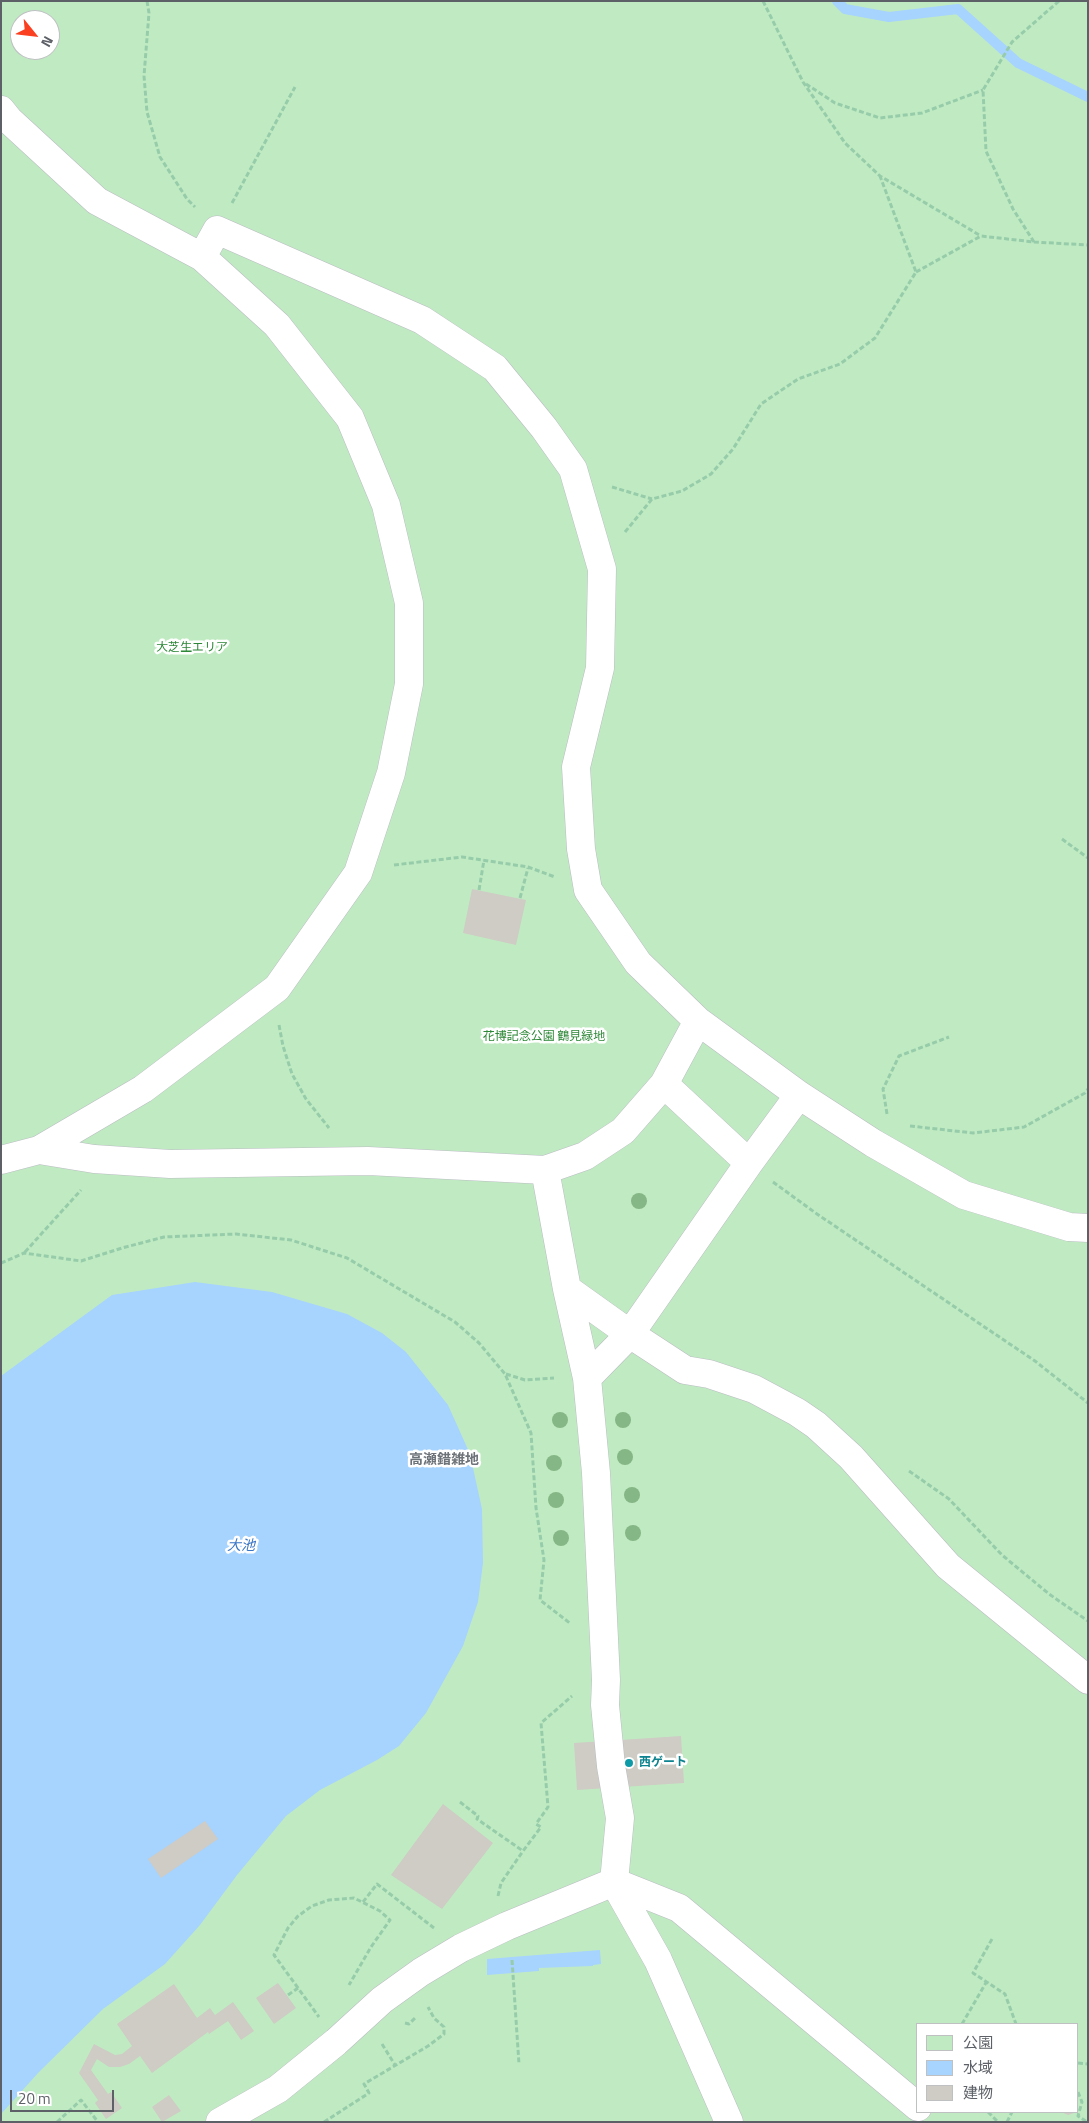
<!DOCTYPE html>
<meta charset="utf-8">
<style>
body{margin:0}
#map{position:relative;width:1089px;height:2123px;overflow:hidden;background:#f1efe6;font-family:"Titillium Web","Noto Sans JP",sans-serif}
canvas{display:block}
.frame{position:absolute;inset:0;border:2px solid #5d6167;pointer-events:none}
.legend{position:absolute;left:916px;top:2023px;width:162px;height:90px;box-sizing:border-box;background:#fff;border:1px solid #bec0c2;margin:0;padding:6px 9px;list-style:none;font-size:15px;color:#5d6167}
.legend li{display:flex;align-items:center;gap:10px;height:25px}
.legend b{width:25px;border:1px solid #bec0c2}
.north{position:absolute;left:10px;top:10px;width:50px;height:50px;box-sizing:border-box;background:#fff;border:1px solid #bec0c2;border-radius:50%;rotate:119deg;font-size:14px;font-weight:700;line-height:20px;text-align:center;color:#5d6167}
.north::after{content:'';display:block;margin:auto;width:18px;height:22px;background:#fb4021;clip-path:polygon(50% 0,100% 100%,50% 72%,0 100%)}
.scale{position:absolute;left:10px;top:2090px;width:104px;height:22px;box-sizing:border-box;border:2px solid #5d6167;border-top:0;padding-left:6px;font-size:15px;line-height:18px;white-space:nowrap;color:#5d6167;-webkit-text-stroke:4px #fff;paint-order:stroke}
</style>
<div id="map">
<canvas width="1089" height="2123"></canvas>
<div class="frame"></div>
<ul class="legend">
<li><b style="height:14px;background:#c0ebc2"></b>公園</li>
<li><b style="height:14px;background:#a7d3ff"></b>水域</li>
<li><b style="height:14px;background:#ceccc4"></b>建物</li>
</ul>
<div class="north">N</div>
<div class="scale">20 m</div>
</div>
<script>
const ctx = document.querySelector('canvas').getContext('2d');
ctx.lineJoin = 'round';
function fill(path, color) {
  ctx.fillStyle = color;
  ctx.fill(path, 'evenodd');
}
function shape(rows) {
  const path = new Path2D();
  for (const r of rows) {
    path.moveTo(r[0], r[1]);
    for (let i = 2; i < r.length; i += 2) path.lineTo(r[i], r[i + 1]);
  }
  return path;
}
function stroke(path, color, width, dash) {
  ctx.strokeStyle = color;
  ctx.lineWidth = width;
  ctx.lineCap = dash ? 'butt' : 'round';
  ctx.setLineDash(dash || []);
  ctx.stroke(path);
}
function label(font, color, halo, rows, align = 'center') {
  ctx.font = font + ' "Titillium Web","Noto Sans JP",sans-serif';
  ctx.lineWidth = 5;
  ctx.setLineDash([]);
  ctx.textBaseline = 'middle';
  ctx.strokeStyle = halo;
  ctx.fillStyle = color;
  for (const [text, x, y, turn = 0] of rows) {
    ctx.save();
    ctx.translate(x, y);
    ctx.rotate((+turn || 0) * Math.PI / 180);
    ctx.textAlign = isNaN(turn) ? turn : align;
    if (halo) ctx.strokeText(text, 0, 0);
    ctx.fillText(text, 0, 0);
    ctx.restore();
  }
}
fill(shape([
 [1,1,1088,1,1088,2122,1,2122],
 [20,20,50,20,50,50,20,50],
 [918,2024,1078,2024,1078,2112,918,2112]
]), '#c0ebc2');
fill(shape([
 [195,1282,272,1292,347,1314,382,1333,406,1352,448,1405,470,1454,482,1509,483,1563,478,1602,463,1646,426,1713,399,1746,377,1760,320,1790,286,1816,237,1875,200,1925,165,1964,103,2009,39,2072,1,2114,1,1376,112,1295],
 [600,1950,601,1964,593,1965,593,1966,539,1968,539,1971,487,1975,487,1959]
]), '#a7d3ff');
stroke(shape([
 [837,1,845,9,889,17,958,9,1018,63,1088,97]
]), '#a7d3ff', 10);
fill(shape([
 [472,889,526,900,516,945,463,933],
 [681,1736,684,1783,577,1790,574,1743],
 [443,1804,493,1843,442,1909,391,1875],
 [205,1821,218,1839,161,1878,148,1859],
 [278,1983,296,2008,274,2024,256,1998],
 [174,1984,197,2018,210,2008,215,2015,233,2002,254,2031,241,2040,228,2021,209,2034,208,2032,152,2073,140,2056,129,2064,120,2067,109,2067,97,2059,91,2070,108,2094,111,2092,122,2108,106,2119,95,2103,98,2100,79,2073,94,2044,115,2055,122,2054,132,2046,117,2024],
 [169,2095,181,2111,162,2122,152,2107],
 [1061,2112,1077,2112,1068,2115]
]), '#ceccc4');
const pedestrian = shape([
 [1,110,9,120,97,201,202,257,277,325,350,418,386,505,409,603,409,684,391,773,358,873,277,988,143,1089,39,1150,1,1160],
 [202,257,217,230,422,320,495,368,544,428,573,469,602,569,600,668,576,767,581,849,588,890,638,963,698,1021,799,1095,873,1143,964,1195,1069,1227,1088,1228],
 [664,1084,749,1163],
 [39,1150,94,1159,170,1164,368,1161,545,1170,567,1289,587,1378,596,1473,606,1680,605,1705,611,1766,620,1818,614,1882,658,1960,729,2122],
 [545,1170,585,1156,623,1131,664,1084,698,1021],
 [567,1289,630,1334,685,1370,709,1374,754,1389,797,1412,816,1425,851,1457,948,1566,1088,1680],
 [587,1378,630,1334,749,1163,799,1095],
 [220,2122,278,2089,336,2042,382,2000,421,1972,461,1948,507,1926,614,1882,679,1908,918,2107]
]);
stroke(pedestrian, '#babdc2', 29);
stroke(shape([
 [147,1,149,13,144,76,147,112,160,157,187,199,195,207],
 [763,1,803,82,845,143,880,176,981,236],
 [806,84,835,103,880,118,922,113,983,90],
 [232,203,295,87],
 [1034,242,1013,209,986,151,983,90,1012,42,1059,1],
 [916,272,981,236,1034,242,1088,245],
 [612,487,652,499],
 [625,532,652,499,682,491,711,474,733,449,761,404,798,379,840,364,875,338,916,272,880,176],
 [1062,839,1088,858],
 [394,865,462,857,528,867,555,877],
 [479,890,484,860],
 [520,898,528,868],
 [279,1025,283,1046,292,1074,306,1099,329,1128],
 [887,1114,883,1089,899,1056,949,1037],
 [910,1126,973,1133,1024,1127,1085,1093,1088,1089],
 [773,1182,817,1214,1035,1361,1088,1403],
 [25,1252,81,1190],
 [1,1263,24,1253,81,1261,122,1248,164,1237,236,1234,291,1240,347,1258,455,1322,479,1343,505,1374,531,1433,536,1508,544,1560,540,1600,571,1624],
 [506,1374,525,1380,554,1378],
 [909,1471,949,1499,1002,1555,1049,1594,1088,1621],
 [460,1802,478,1816,477,1819,523,1851,541,1827,536,1824,548,1807,541,1723,572,1696],
 [498,1896,501,1883,523,1851],
 [363,1902,377,1884,434,1928],
 [992,1939,973,1973,1005,1994,1016,2024],
 [512,1960,519,2064],
 [298,1988,274,1955,288,1928,298,1916,312,1906,329,1900,354,1898,380,1911,390,1920,371,1947,349,1985],
 [288,1995,298,1988,319,2017],
 [405,2023,409,2024,416,2017],
 [962,2024,987,1981],
 [382,2044,395,2065],
 [1078,2063,1088,2064],
 [1078,2092,1082,2102,1078,2116,1087,2122],
 [988,2112,998,2122],
 [57,2122,81,2100,98,2122],
 [324,2122,369,2093,364,2084,428,2046,444,2034,444,2027,434,2018,428,2007],
 [1007,2122,1012,2112]
]), '#97ccaa', 3, [5, 2.5]);
stroke(pedestrian, '#fff', 28);
ctx.fillStyle = '#85b685';
for (const [x, y] of [
 [639,1201],
 [560,1420],
 [623,1420],
 [625,1457],
 [554,1463],
 [632,1495],
 [556,1500],
 [633,1533],
 [561,1538]
]) {
  ctx.beginPath();
  ctx.arc(x, y, 8, 0, 2 * Math.PI);
  ctx.fill();
}
for (const [x, y, r, color] of [
 [629,1763,5,"#0f9aa8"]
]) {
  const dot = new Path2D();
  dot.arc(x, y, r, 0, 2 * Math.PI);
  ctx.fillStyle = color;
  ctx.fill(dot);
  stroke(dot, '#fff', 2);
}
label('12px', '#2c8736', '#fff', [
 ["大芝生エリア",192,648],
 ["花博記念公園 鶴見緑地",544,1037]
]);
label('bold 12px', '#0d838f', '#fff', [
 ["西ゲート",639,1763]
], 'left');
label('bold 14px', '#6e737a', '#fff', [
 ["高瀬錯雑地",444,1461]
]);
label('italic 14px', '#3a76c6', '#fff', [
 ["大池",241,1547]
]);
</script>
